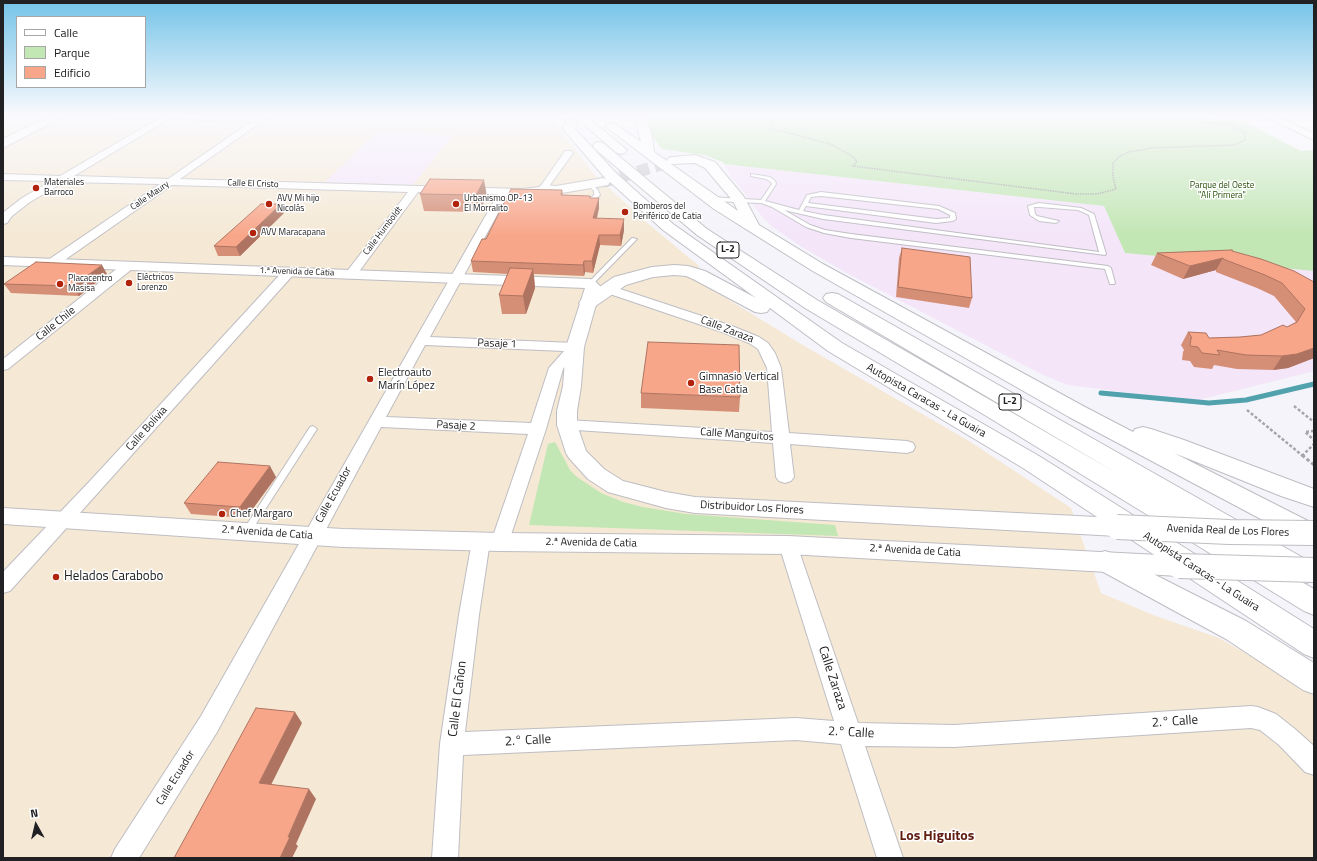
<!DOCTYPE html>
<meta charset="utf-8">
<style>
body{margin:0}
#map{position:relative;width:1317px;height:861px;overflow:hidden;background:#f5f4fa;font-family:"Titillium Web",sans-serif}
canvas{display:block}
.frame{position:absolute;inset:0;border:4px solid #212123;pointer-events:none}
.legend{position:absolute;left:16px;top:16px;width:130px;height:72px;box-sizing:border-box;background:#fff;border:1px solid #a6a6a7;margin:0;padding:5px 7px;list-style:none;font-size:12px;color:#212123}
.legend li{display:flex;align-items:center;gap:8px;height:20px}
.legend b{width:20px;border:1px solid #a6a6a7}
.north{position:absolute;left:16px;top:805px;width:40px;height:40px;-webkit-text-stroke:3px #fff;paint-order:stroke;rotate:352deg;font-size:11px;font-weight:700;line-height:16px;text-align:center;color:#212123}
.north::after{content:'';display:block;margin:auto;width:14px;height:18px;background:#212123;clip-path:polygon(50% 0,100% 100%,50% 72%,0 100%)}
</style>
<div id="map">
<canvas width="1317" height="861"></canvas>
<div class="frame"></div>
<ul class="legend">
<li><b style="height:5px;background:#fff"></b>Calle</li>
<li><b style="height:11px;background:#c2e6b4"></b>Parque</li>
<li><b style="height:11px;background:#f8a68a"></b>Edificio</li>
</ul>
<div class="north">N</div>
</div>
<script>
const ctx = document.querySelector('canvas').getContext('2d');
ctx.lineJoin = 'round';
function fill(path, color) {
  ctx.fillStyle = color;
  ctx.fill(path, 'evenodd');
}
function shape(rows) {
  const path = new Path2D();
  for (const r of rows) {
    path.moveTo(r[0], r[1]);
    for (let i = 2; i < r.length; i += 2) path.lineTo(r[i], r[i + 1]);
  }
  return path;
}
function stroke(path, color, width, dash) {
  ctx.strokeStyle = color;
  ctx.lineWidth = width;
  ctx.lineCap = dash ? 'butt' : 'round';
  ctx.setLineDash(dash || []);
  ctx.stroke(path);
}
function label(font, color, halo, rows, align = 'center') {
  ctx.font = font + ' "Titillium Web",sans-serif';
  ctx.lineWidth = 3;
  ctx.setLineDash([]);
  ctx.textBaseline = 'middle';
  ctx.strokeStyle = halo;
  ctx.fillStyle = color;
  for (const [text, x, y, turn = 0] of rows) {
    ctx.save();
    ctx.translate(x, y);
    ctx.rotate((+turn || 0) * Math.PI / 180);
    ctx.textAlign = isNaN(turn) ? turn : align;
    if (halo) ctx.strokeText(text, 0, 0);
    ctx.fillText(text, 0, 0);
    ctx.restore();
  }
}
fill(shape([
 [3,115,546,115,556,124,594,174,645,221,699,266,695,279,801,344,969,441,1071,508,1101,593,1153,615,1219,638,1275,670,1314,694,1314,858,3,858]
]), '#f5e9d5');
fill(shape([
 [376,133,453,135,413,185,325,182],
 [724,164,1104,206,1125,253,1314,271,1314,371,1194,401,1068,385,1043,375,843,271,802,247,773,227,763,218,731,176]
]), '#f4e5f9');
fill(shape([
 [647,115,1154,115,1245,122,1301,151,1314,150,1314,271,1125,253,1104,206,724,164,723,162,704,155,662,149,651,134],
 [555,442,570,470,577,477,601,493,623,502,643,507,686,514,835,525,838,536,529,525,548,444]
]), '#c2e6b4');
stroke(shape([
 [1101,393,1209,403,1246,400,1314,384]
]), '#52a2ad', 5);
stroke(shape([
 [603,182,673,161]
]), '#cbcacf', 12, [12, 6]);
const service = shape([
 [751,174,770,177,775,181,776,184,765,201,799,210,807,195,821,192,939,206,955,213,956,219,953,221,936,223,806,206,803,211,823,215,1099,252,1089,215,1078,210,1039,207,1034,207,1035,214,1037,216,1059,221,1056,223,1039,221,1030,215,1028,206,1039,203,1081,208,1094,214,1106,254,1105,255,823,219,784,210,810,225,825,230,851,234,1108,266,1111,268,1115,283,1114,284,1110,284,1105,269,851,238,824,233,806,227,772,207,761,203,711,201,708,199,711,197,761,200,772,184,771,182,766,179,751,176,751,174],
 [821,196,938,209,950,215,950,218,936,219,808,203,811,197,821,196],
 [587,183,591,183,598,190,600,195,596,199,584,202,582,201,582,199,592,197,594,195,594,191,587,184,587,183],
 [632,238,637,239,592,285,588,285,588,283,632,238],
 [313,426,317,429,250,533,247,535,244,533,242,531,244,529,310,427,313,426]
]);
const minor = shape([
 [84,115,271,115,180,179,521,189,540,187,565,151,571,151,573,153,550,185,549,191,521,195,508,195,430,337,575,343,580,344,582,347,563,369,546,429,507,547,500,549,493,547,491,542,528,434,381,427,217,732,139,858,111,858,115,849,201,716,498,194,418,192,355,277,351,278,347,277,345,274,408,192,172,185,56,266,52,267,48,266,46,263,48,260,160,184,64,182,30,202,12,216,7,223,3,224,4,212,22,198,51,181,3,180,3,174,60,176,158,119,88,117,84,115],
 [169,119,252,121,168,179,74,176,169,119],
 [425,345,564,351,549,368,531,423,386,417,425,345],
 [1262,115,1274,115,1314,134,1314,140,1262,115],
 [128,262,132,263,134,266,132,269,8,369,3,370,3,359,124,263,128,262],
 [289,268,293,269,295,272,293,275,10,591,3,593,3,572,90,481,285,269,289,268],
 [608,285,732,326,759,337,768,343,775,353,781,368,789,433,907,441,913,443,915,447,913,451,907,453,790,444,794,477,791,481,785,483,779,481,776,477,773,443,561,429,559,425,561,421,567,420,772,432,767,368,758,349,749,343,722,332,604,292,602,289,604,286,608,285],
 [481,534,488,536,490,541,479,615,465,732,796,718,834,721,779,545,781,540,788,538,795,540,797,545,858,723,954,725,1251,706,1258,707,1276,714,1295,729,1314,746,1314,775,1305,772,1279,745,1260,730,1251,728,954,747,865,746,903,858,877,858,841,744,796,740,463,755,458,858,432,858,440,744,459,615,472,541,474,536,481,534]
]);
const tertiary = shape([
 [3,257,590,279,595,281,601,287,584,347,581,386,577,411,577,425,586,451,604,469,623,481,666,492,695,497,1117,518,1125,521,1129,527,1125,533,1117,536,695,513,666,508,608,492,588,479,569,458,566,453,557,425,557,411,563,386,566,347,585,288,3,265,3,257],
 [3,508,343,529,500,533,788,536,1179,556,1188,559,1191,566,1188,573,1179,576,788,554,500,551,343,547,3,524,3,508]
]);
const secondary = shape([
 [51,115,66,115,3,148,3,139,51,115]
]);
const motorway = shape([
 [573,115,585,115,627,150,625,153,621,154,617,153,573,115],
 [634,115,645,115,652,136,654,152,667,161,668,158,673,157,695,155,715,162,744,197,759,225,823,264,1085,407,1133,432,1135,429,1143,427,1151,429,1184,440,1314,489,1314,507,1281,496,1174,453,1314,524,1314,544,1304,542,1069,417,811,270,714,209,605,126,607,124,611,123,615,124,641,142,634,115],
 [695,163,705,168,733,201,738,211,671,164,695,163],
 [571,119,575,120,577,122,575,129,617,174,673,224,842,343,1039,456,1314,629,1314,658,1304,654,1023,468,828,351,770,308,767,312,761,313,755,312,693,279,686,276,674,275,653,277,626,285,594,307,588,308,582,307,579,303,582,299,614,277,652,267,674,265,688,266,705,271,756,298,663,230,610,182,608,185,603,186,556,194,540,192,538,189,540,186,545,185,556,186,603,178,606,179,563,129,567,120,571,119],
 [599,142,603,143,707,229,817,300,1120,475,826,302,823,298,826,294,832,293,838,294,1314,564,1314,580,1306,583,1300,581,1314,589,1314,615,1304,611,988,417,805,308,697,235,595,149,593,146,595,143,599,142],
 [1105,551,1114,554,1246,621,1314,663,1314,694,1303,690,1226,639,1096,568,1092,561,1096,554,1105,551]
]);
stroke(service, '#bebdc3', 2);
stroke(minor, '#bebdc3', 2);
stroke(tertiary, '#bebdc3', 2);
stroke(secondary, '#bebdc3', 2);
stroke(motorway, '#bebdc3', 2);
stroke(shape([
 [774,115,769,122,774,129,830,144,852,156,857,161,853,166,1076,194,1097,194,1116,189,1113,177,1113,163,1120,156,1129,152,1152,148,1235,145,1245,140,1245,133,1232,125,1200,122,1185,115]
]), '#a6a6aa', 1.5, [1.5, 1]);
stroke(shape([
 [1294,406,1314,422],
 [1247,410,1303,456],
 [1314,431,1305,432,1314,440],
 [1302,456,1314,444]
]), '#a6a6aa', 2.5, [3, 2]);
stroke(shape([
 [1302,455,1314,465],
 [1302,456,1303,455]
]), '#a6a6aa', 3, [3.5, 2.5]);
fill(service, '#fff');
fill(minor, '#fff');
fill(tertiary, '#fff');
fill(secondary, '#fff');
fill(motorway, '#fff');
const tertiaryBridge = shape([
 [1117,527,1229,532,1314,533],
 [1179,566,1314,570]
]);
stroke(tertiaryBridge, '#bebdc3', 26, []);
stroke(tertiaryBridge, '#fff', 24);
fill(shape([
 [430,179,487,196,479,212,424,211,420,194],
 [562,190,563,195,590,196,591,198,599,208,597,218,624,230,621,246,600,245,593,273,585,272,584,276,534,274,535,288,526,314,502,314,499,295,508,274,473,272,471,261,486,239],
 [284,213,240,256,218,256,214,246],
 [902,248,972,298,969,308,896,297,899,258],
 [1232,251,1314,282,1314,358,1288,368,1273,370,1237,369,1214,365,1212,369,1194,367,1190,361,1182,360,1183,352,1184,350,1181,345,1188,332,1209,338,1240,337,1261,335,1287,327,1296,322,1274,296,1257,288,1216,272,1216,270,1183,279,1151,265,1157,253],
 [107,274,79,296,11,293,4,284],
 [641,393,740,397,739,412,641,408],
 [276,477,246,518,191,514,184,503]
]), '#d58f77');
fill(shape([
 [484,180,487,196,479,212,476,195],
 [599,198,599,208,594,229,593,218],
 [281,204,284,213,240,256,236,247],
 [624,219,624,230,621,246,620,235],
 [599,235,600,245,593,273,592,261],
 [1223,258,1216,270,1183,279,1190,266],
 [584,261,585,272,584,276,583,265],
 [102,265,107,274,79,296,73,286],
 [533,269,535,288,526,314,523,296],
 [1314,348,1314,358,1288,368,1273,370,1282,356],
 [270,466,276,477,246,518,240,507],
 [295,712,302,723,267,793,259,783],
 [309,789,316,799,296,844,298,846,292,858,280,858,288,837]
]), '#ae7461');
const building = shape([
 [430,179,484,180,476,195,420,194,430,179],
 [511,189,562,190,561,195,590,196,590,198,599,198,593,218,624,219,620,235,599,235,592,261,584,261,583,265,471,261,482,239,486,239,511,189],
 [261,204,281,204,236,247,214,246,261,204],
 [902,248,970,257,972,298,898,287,902,248],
 [1232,250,1232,251,1261,259,1294,271,1314,282,1314,348,1297,354,1282,356,1246,355,1217,350,1220,355,1202,353,1198,347,1190,346,1191,338,1192,338,1188,332,1206,333,1209,338,1240,337,1261,335,1283,325,1287,327,1297,322,1305,309,1282,283,1265,275,1223,259,1223,258,1190,266,1157,253,1232,250],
 [36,262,102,265,73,286,4,284,36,262],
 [510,268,533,269,523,296,499,295,510,268],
 [648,342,739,345,740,397,641,393,648,342],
 [218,462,270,466,240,507,184,503,218,462],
 [256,708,295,712,259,783,309,789,288,837,290,837,280,858,174,858,256,708]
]);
fill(building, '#f8a68a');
stroke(building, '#ae7461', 1);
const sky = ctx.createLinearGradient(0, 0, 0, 236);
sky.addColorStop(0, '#74c3e8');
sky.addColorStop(0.49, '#fafafd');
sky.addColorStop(1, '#fafafd00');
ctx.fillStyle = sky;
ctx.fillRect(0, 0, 1317, 236);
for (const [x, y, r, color] of [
 [36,188,4,"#b0220a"],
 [269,204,4,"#b0220a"],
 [456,204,4,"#b0220a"],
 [625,212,4,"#b0220a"],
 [253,233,4,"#b0220a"],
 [129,283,4,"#b0220a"],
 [60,284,4,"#b0220a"],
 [370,379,4,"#b0220a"],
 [691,383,4,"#b0220a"],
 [222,514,4,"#b0220a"],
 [56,577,4,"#b0220a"]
]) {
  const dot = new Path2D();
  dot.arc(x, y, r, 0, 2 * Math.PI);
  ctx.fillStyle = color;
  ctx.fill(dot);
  stroke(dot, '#fff', 1.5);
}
label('9px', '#212123', '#fff', [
 ["Materiales",44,183],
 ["Barroco",44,193],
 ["AVV Mi hijo",277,199],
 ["Nicolás",277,209],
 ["Urbanismo OP-13",464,199],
 ["El Morralito",464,209],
 ["Bomberos del",633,207],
 ["Periférico de Catia",633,217],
 ["AVV Maracapana",261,233],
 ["Eléctricos",137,278],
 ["Lorenzo",137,288],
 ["Placacentro",68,279],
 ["Masisa",68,289]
], 'left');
label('9px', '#212123', '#fff', [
 ["Calle El Cristo",253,184,2],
 ["Calle Maury",150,196,-34],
 ["Calle Humboldt",383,231,-53],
 ["1.ª Avenida de Catia",297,272,2]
]);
label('9px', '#214c04', '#fff', [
 ["Parque del Oeste",1222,186],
 ["\"Alí Primera\"",1222,196]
]);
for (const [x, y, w] of [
 [728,250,22],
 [1010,402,22]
]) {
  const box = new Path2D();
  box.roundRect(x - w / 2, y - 8, w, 16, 3);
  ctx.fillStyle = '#fff';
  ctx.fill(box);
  stroke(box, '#212123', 1);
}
label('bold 10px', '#212123', null, [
 ["L-2",728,250],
 ["L-2",1010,402]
]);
label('11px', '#212123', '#fff', [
 ["Calle Chile",56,324,-39],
 ["Calle Zaraza",727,330,21],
 ["Pasaje 1",497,344,2],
 ["Autopista Caracas - La Guaira",926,401,30],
 ["Pasaje 2",456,426,3],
 ["Calle Bolivia",147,429,-48],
 ["Calle Manguitos",737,435,4],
 ["Calle Ecuador",334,495,-61],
 ["Distribuidor Los Flores",752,508,3],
 ["Avenida Real de Los Flores",1228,531,2],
 ["2.ª Avenida de Catia",267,533,4],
 ["2.ª Avenida de Catia",591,543,1],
 ["2.ª Avenida de Catia",915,551,3],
 ["Autopista Caracas - La Guaira",1201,572,33],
 ["Calle Ecuador",176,778,-58]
]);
label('11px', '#212123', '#fff', [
 ["Electroauto",378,373],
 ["Marín López",378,386],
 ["Gimnasio Vertical",699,377],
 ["Base Catia",699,390],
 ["Chef Margaro",230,514]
], 'left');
label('13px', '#212123', '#fff', [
 ["Helados Carabobo",64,577]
], 'left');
label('13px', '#212123', '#fff', [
 ["Calle Zaraza",832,678,72],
 ["Calle El Cañon",458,699,-83],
 ["2.° Calle",1175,722,-4],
 ["2.° Calle",851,733,3],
 ["2.° Calle",528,741,-3]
]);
label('bold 14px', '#601d12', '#fff', [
 ["Los Higuitos",937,837]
]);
</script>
